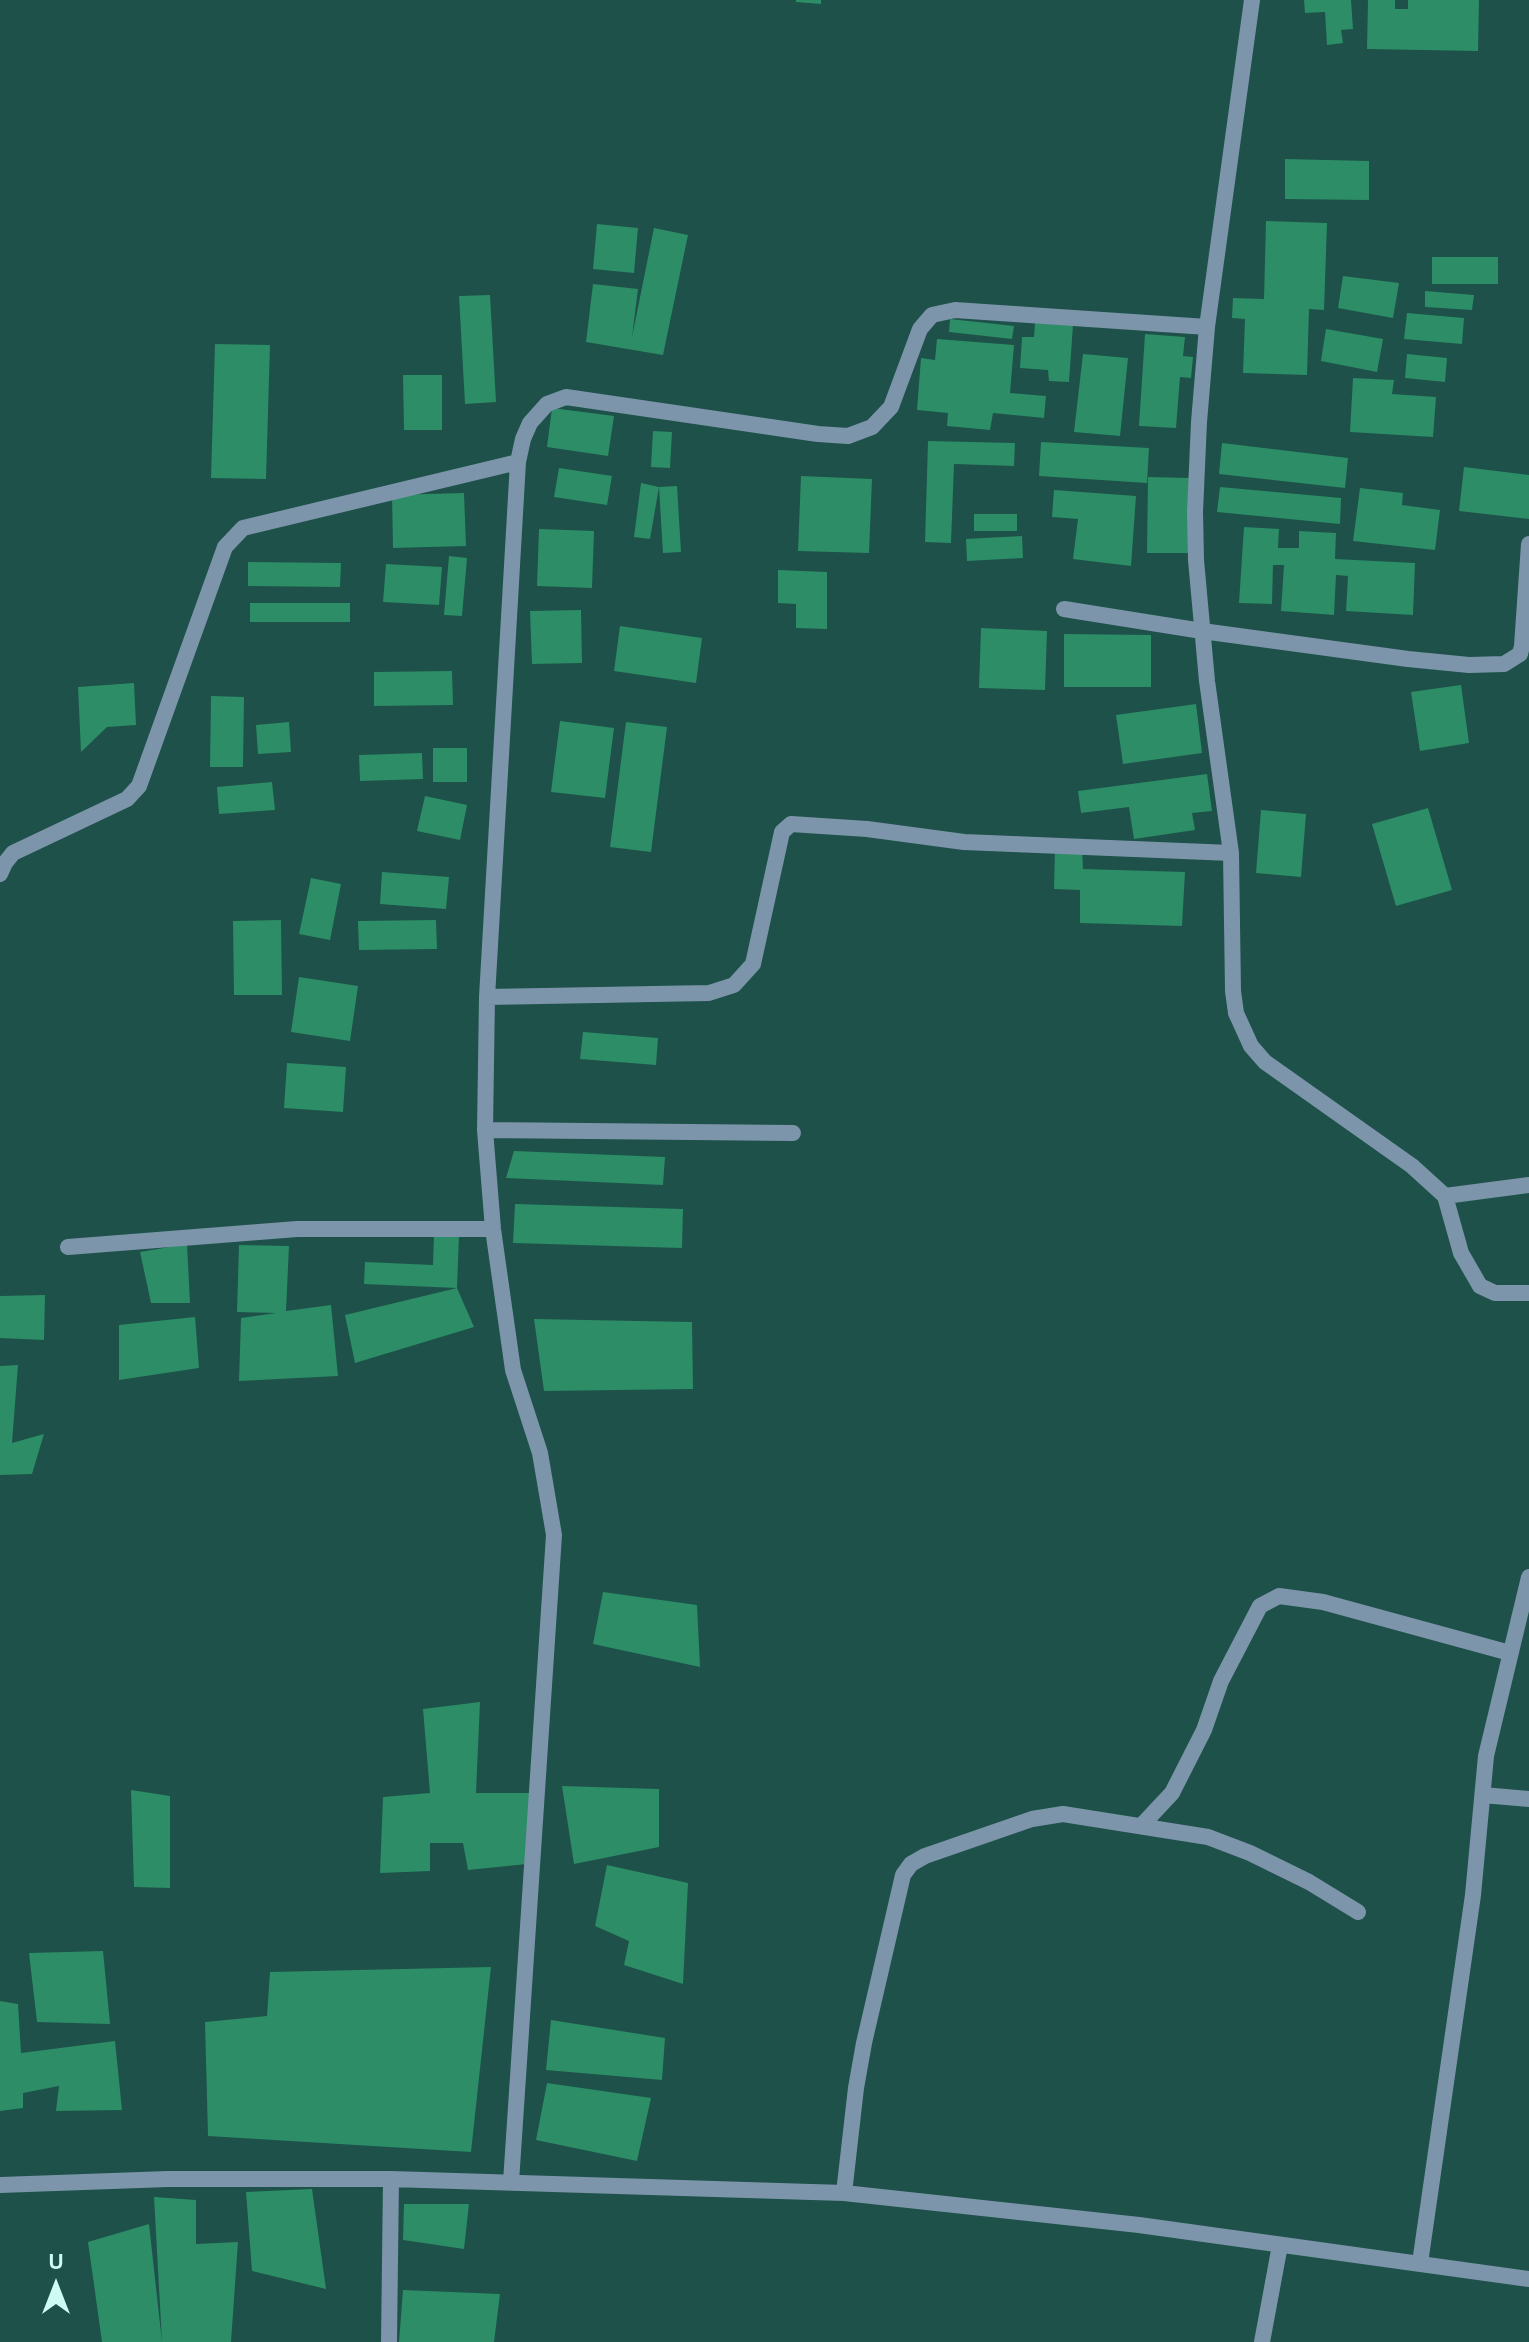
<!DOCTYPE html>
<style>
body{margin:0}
#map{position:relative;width:1529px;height:2342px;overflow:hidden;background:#1d5149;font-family:"DM Sans",sans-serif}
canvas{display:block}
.north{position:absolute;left:16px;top:2246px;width:80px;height:80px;-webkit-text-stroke:6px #1d5149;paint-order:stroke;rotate:0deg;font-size:22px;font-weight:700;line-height:32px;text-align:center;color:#cefbf3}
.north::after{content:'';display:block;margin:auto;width:28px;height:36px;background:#cefbf3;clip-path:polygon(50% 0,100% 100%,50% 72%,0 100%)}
</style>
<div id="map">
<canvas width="1529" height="2342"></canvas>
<div class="north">U</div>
</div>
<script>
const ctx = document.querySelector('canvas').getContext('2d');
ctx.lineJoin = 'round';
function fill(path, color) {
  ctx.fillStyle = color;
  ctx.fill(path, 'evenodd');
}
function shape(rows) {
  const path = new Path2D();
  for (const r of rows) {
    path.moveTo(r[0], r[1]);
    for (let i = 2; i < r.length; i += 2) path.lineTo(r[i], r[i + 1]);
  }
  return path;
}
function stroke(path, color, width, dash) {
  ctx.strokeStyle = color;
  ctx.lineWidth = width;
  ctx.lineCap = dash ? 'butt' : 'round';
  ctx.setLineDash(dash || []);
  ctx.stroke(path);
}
fill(shape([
 [796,0,821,0,821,4,796,2],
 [1304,0,1351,0,1353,29,1341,30,1343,43,1327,45,1325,12,1305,13],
 [1368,0,1395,0,1395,9,1408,9,1408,0,1479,0,1478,51,1367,49],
 [1285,159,1369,161,1369,200,1285,199],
 [1266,221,1327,223,1324,310,1309,309,1307,375,1243,373,1245,319,1232,318,1233,298,1264,299],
 [597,224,638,228,634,273,593,269],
 [654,228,688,235,663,355,586,342,593,284,638,289,632,337],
 [1432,257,1498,257,1498,284,1432,284],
 [1343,276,1399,283,1393,318,1338,308],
 [1425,291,1474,295,1472,310,1425,307],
 [490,295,496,402,465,404,459,296],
 [1407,313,1464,318,1462,344,1404,339],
 [950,319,1014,326,1012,339,949,332],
 [1035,323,1073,325,1069,382,1049,381,1048,370,1020,368,1022,337,1034,337],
 [1326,329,1383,339,1377,372,1321,361],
 [1145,334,1185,337,1183,356,1193,357,1191,378,1180,377,1176,428,1139,426],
 [937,339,1014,345,1010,393,1046,396,1044,418,993,413,990,430,947,426,948,413,917,410,921,358,935,360],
 [215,344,270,345,266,479,211,478],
 [1083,354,1128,358,1120,436,1074,432],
 [1407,354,1447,358,1445,382,1405,378],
 [403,375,442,375,442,430,404,430],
 [1353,378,1394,380,1392,394,1436,397,1433,437,1350,432],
 [552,408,614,416,608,456,547,447],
 [653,431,672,432,670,468,651,467],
 [928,441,1015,443,1014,466,954,464,951,543,925,542],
 [1041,442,1149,448,1147,483,1039,476],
 [1222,443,1348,458,1345,488,1219,474],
 [1464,467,1529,475,1529,519,1459,511],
 [559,468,612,476,607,505,554,497],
 [801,476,872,479,869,553,798,551],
 [1148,477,1189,478,1188,553,1147,553],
 [641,483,659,487,650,539,634,537],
 [677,486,681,552,663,553,659,487],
 [1220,487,1341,498,1340,524,1217,512],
 [1360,488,1403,493,1402,505,1440,510,1435,550,1353,541],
 [1054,490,1136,496,1131,566,1073,559,1078,519,1052,517],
 [464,493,466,546,393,548,392,495],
 [974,514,1017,514,1017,531,974,531],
 [1244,527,1279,529,1278,548,1299,548,1299,531,1336,533,1335,559,1415,563,1413,615,1346,611,1348,576,1336,575,1334,615,1281,611,1284,565,1273,565,1272,604,1239,603],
 [539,529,594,531,592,588,537,586],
 [1022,536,1023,558,967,561,966,539],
 [449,556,467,558,462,616,444,615],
 [248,562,341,563,340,587,248,586],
 [386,564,442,567,439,605,383,602],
 [778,570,827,572,827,629,796,628,796,604,778,603],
 [250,603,350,603,350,622,250,622],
 [581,610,582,663,532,664,530,611],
 [620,626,702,638,696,683,614,671],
 [981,628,1047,631,1045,690,979,688],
 [1064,634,1151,635,1151,687,1064,687],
 [452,671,453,705,374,706,374,672],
 [134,683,136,725,107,727,81,752,78,687],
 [1461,685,1469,743,1420,751,1411,692],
 [211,696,244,697,243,767,210,767],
 [1196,704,1202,753,1123,764,1116,715],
 [560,721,614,728,605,798,551,792],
 [289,722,291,752,258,754,256,725],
 [626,722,667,727,651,852,610,847],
 [433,748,467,748,467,782,433,782],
 [422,753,423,779,360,781,359,755],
 [1207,774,1212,811,1192,813,1195,830,1134,839,1129,807,1081,813,1078,791],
 [272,782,275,810,219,814,217,787],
 [425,796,467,805,460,840,417,831],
 [1428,808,1452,890,1396,906,1372,824],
 [1261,810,1306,814,1301,877,1256,873],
 [1055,848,1082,848,1083,869,1185,872,1182,926,1080,923,1080,890,1054,889],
 [382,872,449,877,446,909,380,904],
 [311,878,341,884,330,940,299,934],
 [281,920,282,995,234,995,233,921],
 [436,920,437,949,359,950,358,921],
 [299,977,358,986,350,1041,291,1032],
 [583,1032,658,1038,656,1065,580,1059],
 [287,1063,346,1067,343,1112,284,1108],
 [514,1151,665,1157,663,1185,506,1178],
 [515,1204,683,1209,682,1248,513,1243],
 [434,1234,459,1236,457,1288,364,1284,365,1262,433,1265],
 [187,1244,190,1303,151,1303,140,1252],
 [239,1245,289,1246,286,1311,331,1305,338,1376,239,1381,241,1318,276,1313,237,1312],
 [457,1288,474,1327,355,1363,345,1315],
 [45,1295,44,1340,0,1338,0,1296],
 [195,1317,199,1368,119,1380,119,1325],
 [534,1319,692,1322,693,1389,544,1391],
 [18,1365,12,1443,44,1434,32,1474,0,1475,0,1366],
 [603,1592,697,1605,700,1667,593,1644],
 [480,1702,476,1793,533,1793,527,1864,468,1870,463,1843,430,1843,430,1871,380,1873,383,1797,430,1793,423,1709],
 [562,1786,659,1789,659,1847,574,1864],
 [131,1790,170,1796,170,1888,134,1887],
 [607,1865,688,1883,683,1984,624,1965,629,1941,595,1926],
 [103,1951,110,2024,37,2022,29,1953],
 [491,1967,471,2152,208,2136,205,2022,267,2016,270,1972],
 [0,2001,18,2004,21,2053,115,2041,122,2110,56,2111,59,2086,23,2093,23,2108,0,2111],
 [551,2020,665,2038,662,2080,546,2070],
 [547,2083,651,2098,637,2161,536,2140],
 [312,2189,326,2289,252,2271,246,2192],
 [154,2197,196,2200,196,2244,238,2242,231,2342,162,2342],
 [404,2204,469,2204,464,2249,403,2240],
 [149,2224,162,2342,102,2342,88,2242],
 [403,2290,500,2294,494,2342,399,2342]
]), '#2c8d66');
stroke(shape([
 [1252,0,1207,327,1199,422,1195,512,1196,560,1207,681,1231,853,1233,991,1236,1013,1251,1046,1265,1062,1412,1166,1445,1196,1461,1253,1480,1286,1495,1293,1529,1293],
 [1064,609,1202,631,1408,659,1469,665,1504,664,1520,654,1522,646,1529,544],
 [0,874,5,863,13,853,127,799,139,786,225,547,243,528,518,462,523,439,530,423,547,404,566,397,818,434,848,436,872,427,891,407,920,329,932,315,955,310,1207,327],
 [487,997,709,993,734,985,753,964,782,832,791,824,867,829,964,842,1231,853],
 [485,1130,793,1133],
 [1445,1196,1529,1185],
 [68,1247,297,1229,493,1229],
 [1483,1795,1529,1799],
 [1142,1825,1172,1793,1204,1730,1221,1681,1260,1606,1279,1596,1323,1602,1510,1653],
 [511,2182,554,1535,540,1453,513,1370,493,1229,485,1130,487,997,518,462],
 [0,2185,168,2179,391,2179,844,2193,1139,2225,1529,2279],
 [844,2193,856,2088,864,2043,903,1875,911,1864,925,1856,1032,1819,1063,1814,1208,1837,1250,1853,1309,1882,1358,1912],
 [1420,2263,1473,1895,1486,1756,1529,1577],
 [389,2342,391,2179],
 [1262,2342,1280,2245]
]), '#7c95aa', 16);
</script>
